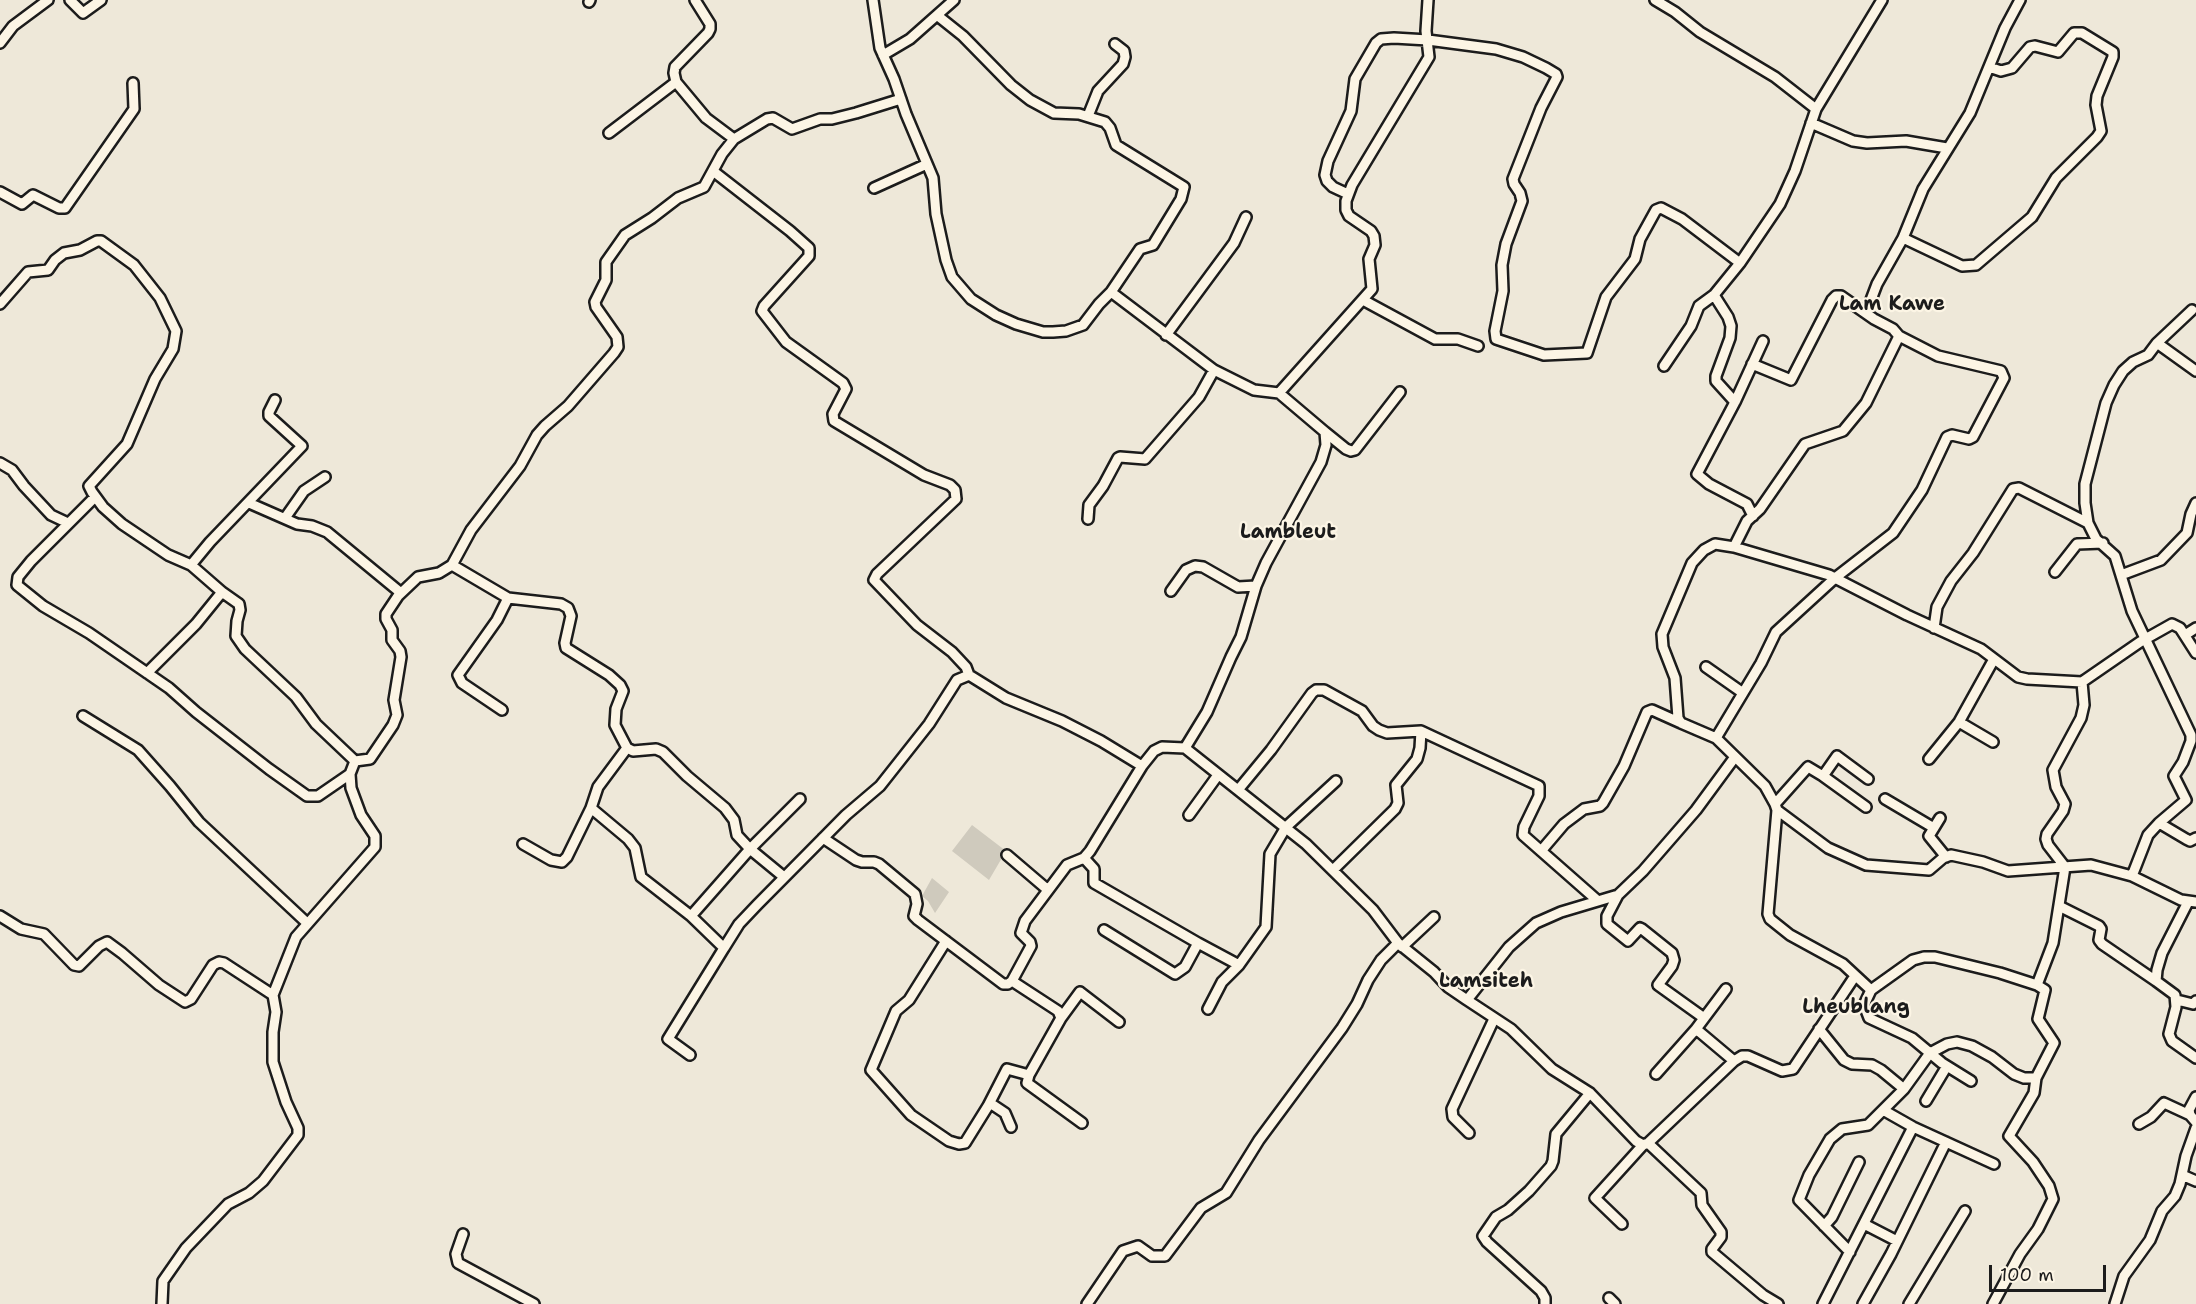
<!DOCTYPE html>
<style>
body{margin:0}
#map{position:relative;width:2196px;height:1304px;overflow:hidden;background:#eee8d9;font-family:"Shantell Sans",sans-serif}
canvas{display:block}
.scale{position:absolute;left:1989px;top:1265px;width:117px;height:27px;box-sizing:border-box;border:3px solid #1c1c1c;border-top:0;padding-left:8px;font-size:18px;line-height:21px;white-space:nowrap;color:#1c1c1c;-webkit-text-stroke:4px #fcf5e5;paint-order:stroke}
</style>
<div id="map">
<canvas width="2196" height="1304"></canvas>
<div class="scale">100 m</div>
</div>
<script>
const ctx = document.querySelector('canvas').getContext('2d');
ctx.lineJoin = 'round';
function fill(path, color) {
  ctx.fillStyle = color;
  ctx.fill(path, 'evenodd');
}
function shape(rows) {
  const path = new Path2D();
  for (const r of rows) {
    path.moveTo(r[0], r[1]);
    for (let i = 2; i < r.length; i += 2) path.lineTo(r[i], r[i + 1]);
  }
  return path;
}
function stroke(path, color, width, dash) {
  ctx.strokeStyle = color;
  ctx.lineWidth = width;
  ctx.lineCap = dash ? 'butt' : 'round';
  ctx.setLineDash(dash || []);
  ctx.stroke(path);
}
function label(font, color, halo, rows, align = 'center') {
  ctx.font = font + ' "Shantell Sans",sans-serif';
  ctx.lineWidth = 4.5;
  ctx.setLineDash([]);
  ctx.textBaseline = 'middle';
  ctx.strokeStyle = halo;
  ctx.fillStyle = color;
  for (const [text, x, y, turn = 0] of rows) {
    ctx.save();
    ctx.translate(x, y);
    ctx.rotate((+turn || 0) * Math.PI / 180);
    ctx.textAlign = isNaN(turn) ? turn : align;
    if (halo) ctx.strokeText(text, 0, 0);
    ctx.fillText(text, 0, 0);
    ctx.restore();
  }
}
fill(shape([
 [972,825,1006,851,989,880,952,851],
 [932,878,949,892,935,913,928,901,922,896]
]), '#cfcabd');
const minor = shape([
 [70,0,83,13,101,0],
 [695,0,710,24,710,29,708,33,675,67,674,73,676,82,706,118,734,139],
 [873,0,880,48,894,79,906,114,933,178,936,214,946,260,952,277,971,299,996,315,1016,324,1043,332,1053,332,1066,331,1083,325,1099,304,1111,292,1214,370,1254,390,1279,393,1325,432,1326,445,1321,462,1266,563,1256,586,1241,637,1231,657,1207,712,1185,748,1306,844,1373,910,1398,943,1434,972,1448,987,1467,1000,1509,947,1536,923,1561,912,1618,895,1643,871,1696,810,1735,757],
 [1655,0,1675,12,1700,32,1775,77,1816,109],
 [589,2,590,0],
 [938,16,963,36,1011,85,1030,100,1054,113,1079,114,1105,122,1110,128,1116,145,1184,187,1181,199,1153,245,1140,249,1111,292],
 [0,43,13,26,48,0],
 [883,55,910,39,954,0],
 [1088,116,1098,91,1123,64,1125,57,1124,51,1115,44],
 [1811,123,1853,141,1867,143,1906,141,1947,148],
 [609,133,676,82],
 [713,171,790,231,809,248,809,256,764,306,762,311,786,342,843,383,846,389,833,414,834,421,924,475,950,485,955,490,956,499,877,574,874,580,917,625,952,652,966,667,969,675],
 [874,188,927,164],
 [0,192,22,204,33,195,59,208,65,208,134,109,133,83],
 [1348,194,1333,187,1327,181,1325,175,1328,161,1351,111,1355,79,1376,43,1381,39,1394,38,1428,40,1496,49,1523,57,1546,68,1556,74,1557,77,1541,108,1513,179,1514,184,1520,193,1522,201,1506,244,1502,265,1503,291,1495,331,1496,339,1544,355,1587,353,1606,297,1635,259,1640,239,1656,210,1661,208,1682,219,1740,263],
 [1903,238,1962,266,1976,265,2032,217,2056,178,2097,137,2101,131,2096,105,2097,96,2113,57,2113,52,2082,33,2074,33,2058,52,2035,46,2030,47,2012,68,2001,71,1989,67],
 [1714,295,1728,317,1731,326,1730,338,1716,376,1716,381,1735,402],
 [1363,300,1435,339,1458,339,1478,346],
 [0,304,28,272,48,270,55,260,64,253,80,250,97,241,101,241,134,265,160,298,176,331,173,349,155,379,127,444,89,486,92,492,103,507,122,524,168,555,191,565,222,592,196,624,147,673],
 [1866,313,1877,284,1903,238,1923,189,1970,113,2005,28,2020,0],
 [1166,335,1234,243,1246,217],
 [2157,343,2196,371],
 [1664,366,1691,326,1699,306,1714,295,1740,263,1780,204,1795,171,1816,109,1882,0],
 [1279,393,1372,289,1369,259,1375,245,1374,236,1371,231,1349,216,1346,210,1346,201,1352,185,1429,57,1426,31,1428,0],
 [1325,432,1346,449,1351,451,1355,450,1400,392],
 [0,463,12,470,24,486,51,515,68,523],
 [95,497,31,561,18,577,17,585,43,606,89,633,169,688,196,712,269,769,307,796,318,796,350,774],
 [249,503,297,524,312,526,327,532,401,593],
 [1753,516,1747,504,1709,484,1697,474,1735,402,1763,341],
 [285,518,304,491,325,477],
 [1088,519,1089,505,1103,486,1118,458,1120,457,1145,459,1199,397,1214,370],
 [1734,547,1747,521,1760,509,1805,444,1843,431,1866,403,1899,336],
 [191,565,210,542,302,446,269,416,269,412,275,400],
 [452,565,508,598,561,604,568,608,571,616,565,643,566,648,609,675,620,685,623,691,616,709,615,725,627,748,633,751,656,749,663,752,687,776,725,808,734,820,737,835,750,849,784,877],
 [2055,572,2077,544,2103,543],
 [2121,575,2161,560,2187,533,2191,514,2196,503],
 [1171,591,1186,570,1195,566,1203,567,1238,587,1256,586],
 [222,592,239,604,240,610,237,621,236,636,245,649,296,697,316,724,355,761,370,759,393,725,397,715,394,700,401,657,400,651,392,640,392,630,386,619,386,614,398,596,418,577,439,573,452,565,471,530,520,466,537,435,545,426,568,406,614,353,618,347,617,337,596,307,595,302,606,280,606,262,625,235,652,218,678,198,704,187,722,154,734,139,767,119,773,118,792,129,820,119,832,119,856,113,901,99],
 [1934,628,1937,607,1951,581,1973,553,2013,489,2019,488,2088,523],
 [2185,635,2196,628],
 [1706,667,1743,693],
 [502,710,462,683,458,675,497,620,508,598],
 [83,716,138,750,170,786,199,822,307,923],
 [1959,722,1993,742],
 [1716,738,1761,663,1776,632,1835,578,1893,533,1922,490,1947,437,1952,435,1969,439,1973,437,2004,378,2001,371,1938,356,1899,336,1893,329,1874,319,1841,296,1836,296,1832,300,1791,380,1752,364],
 [627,748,598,787,591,808,628,839,635,848,641,877,691,916,724,948,668,1039,690,1055],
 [1929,759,1959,722,1994,659],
 [1238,790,1271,750,1312,693,1316,690,1324,690,1362,711,1373,726,1379,730,1387,733,1421,731,1539,786,1539,796,1524,827,1523,835,1598,901],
 [1885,799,1934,828],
 [1775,804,1808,767,1823,776],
 [1866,807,1823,776,1837,756,1868,779],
 [1777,810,1828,848,1866,865,1929,870,1943,858,1951,855,1983,862,2008,871,2091,865,2132,876,2181,900,2196,902],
 [1189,815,1218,775],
 [1940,818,1929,836,1946,857],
 [2159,823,2186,800,2174,776,2183,762,2191,741,2191,735,2132,611,2115,556,2096,539,2088,523,2085,503,2085,484,2106,403,2114,385,2123,371,2133,362,2148,355,2157,343,2192,310],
 [823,838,856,860,862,862,874,862,879,864,915,894,917,904,914,916,918,920,1003,984,1008,984,1012,981,1031,946,1030,942,1021,933,1025,921,1067,865,1084,858,1090,851,1142,766,1154,751,1162,747,1185,748],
 [523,844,551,860,562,862,567,857,591,808],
 [1541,851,1564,824,1584,809,1600,806,1603,803,1624,766,1647,712,1652,710,1681,723],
 [1007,855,1048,890],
 [1084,858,1094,869,1094,883,1198,943],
 [1333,870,1395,809,1398,803,1396,785,1417,759,1420,748,1421,731],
 [2132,876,2148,835,2159,823,2186,839,2190,841,2196,838],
 [1618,895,1607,916,1607,924,1628,941,1640,928,1642,929,1672,953,1674,960,1672,966,1658,985,1704,1018],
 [2188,902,2162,953,2157,970,2156,981,2175,995,2176,1007,2169,1034,2172,1041,2196,1058],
 [2059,906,2099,926,2101,929,2099,940,2102,944,2156,981],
 [0,916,21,929,44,934,74,965,79,966,99,946,107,942,122,953,159,985,185,1002,191,999,213,965,219,962,224,963,273,995],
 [691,916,750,849,800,799],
 [1104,930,1175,974,1185,967,1198,943,1239,965],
 [946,941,909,1000,896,1011,871,1070,911,1115,949,1141,959,1144,965,1143,988,1106,1007,1069,1029,1075],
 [1402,947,1434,917],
 [724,948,739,924,757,905,846,815,880,786,929,724,957,680,969,675,1006,698,1062,721,1101,741,1142,766],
 [1924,957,1935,957,2000,973,2037,985,2045,990,2038,1019,2054,1043,2036,1078,2024,1078,2014,1074,1992,1057,1972,1046,1957,1042,1947,1044,1930,1053,1912,1038,1869,1018,1864,1005,1871,990,1913,960,1924,957],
 [1012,981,1058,1011,1061,1018,1029,1075,1027,1083,1082,1123],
 [2037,985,2053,943,2065,867,2048,845,2046,839,2047,834,2063,811,2065,804,2056,787,2053,770,2081,718,2084,705,2082,682],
 [1726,989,1696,1029,1734,1061],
 [1871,990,1843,964,1790,935,1770,919,1768,914,1777,810,1775,804,1765,786,1716,738,1681,723,1678,718,1675,678,1663,647,1662,634,1692,563,1704,550,1715,544,1734,547,1829,575,1907,615,1981,649,2018,677,2027,679,2082,682,2140,642,2172,624,2180,628,2196,653],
 [1467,1000,1511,1029,1552,1069,1590,1093,1636,1141,1643,1145,1648,1143],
 [2177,1000,2193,1004,2196,1001],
 [1208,1009,1222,982,1239,965,1266,927,1270,854,1286,827,1336,781],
 [1061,1018,1080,992,1119,1022],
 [1819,1029,1844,1060,1852,1064,1872,1065,1881,1070,1904,1089],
 [1656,1074,1696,1029],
 [2196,1097,2189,1110,2190,1115,2196,1122],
 [1926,1101,1947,1066],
 [990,1103,1005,1113,1011,1127],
 [1883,1110,1913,1127,1994,1164],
 [2139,1124,2151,1117,2164,1103,2190,1115],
 [1469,1133,1453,1117,1452,1109,1494,1019],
 [2182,1175,2196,1181],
 [1622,1224,1595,1198,1643,1145],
 [1864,1224,1897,1241],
 [1824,1226,1832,1217,1859,1162],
 [463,1234,456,1254,458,1263,534,1304],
 [1850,1252,1799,1200,1809,1175,1830,1139,1842,1129,1868,1125,1904,1089,1930,1053,1942,1063,1971,1081],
 [1609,1298,1615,1304],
 [162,1304,163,1281,186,1248,228,1204,249,1193,263,1181,298,1135,298,1128,286,1102,273,1062,273,1032,276,1012,273,995,296,937,375,847,375,836,361,815,351,788,350,774,355,761],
 [1087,1304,1123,1251,1138,1246,1152,1256,1165,1256,1201,1208,1226,1193,1259,1140,1342,1028,1357,1004,1368,980,1381,960,1398,943],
 [1545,1304,1545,1298,1541,1291,1487,1242,1483,1236,1496,1217,1508,1210,1529,1191,1551,1166,1553,1161,1556,1134,1590,1093],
 [1778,1304,1763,1295,1712,1252,1712,1249,1721,1237,1721,1232,1702,1205,1701,1193,1648,1143,1734,1061,1742,1056,1748,1056,1782,1071,1793,1069,1855,976],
 [1823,1304,1913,1127],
 [1863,1304,1891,1254,1946,1142],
 [1909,1304,1965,1211],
 [1993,1304,2020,1254,2038,1229,2053,1199,2049,1186,2033,1162,2009,1136,2034,1093,2036,1078],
 [2115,1304,2124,1276,2150,1240,2162,1211,2175,1196,2180,1184,2186,1156,2196,1128]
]);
stroke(minor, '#1c1c1c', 14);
stroke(minor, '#fcf5e5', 9);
label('bold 20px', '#1c1c1c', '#fcf5e5', [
 ["Lam Kawe",1892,305],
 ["Lambleut",1288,533],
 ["Lamsiteh",1486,982],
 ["Lheublang",1856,1008]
]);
</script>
